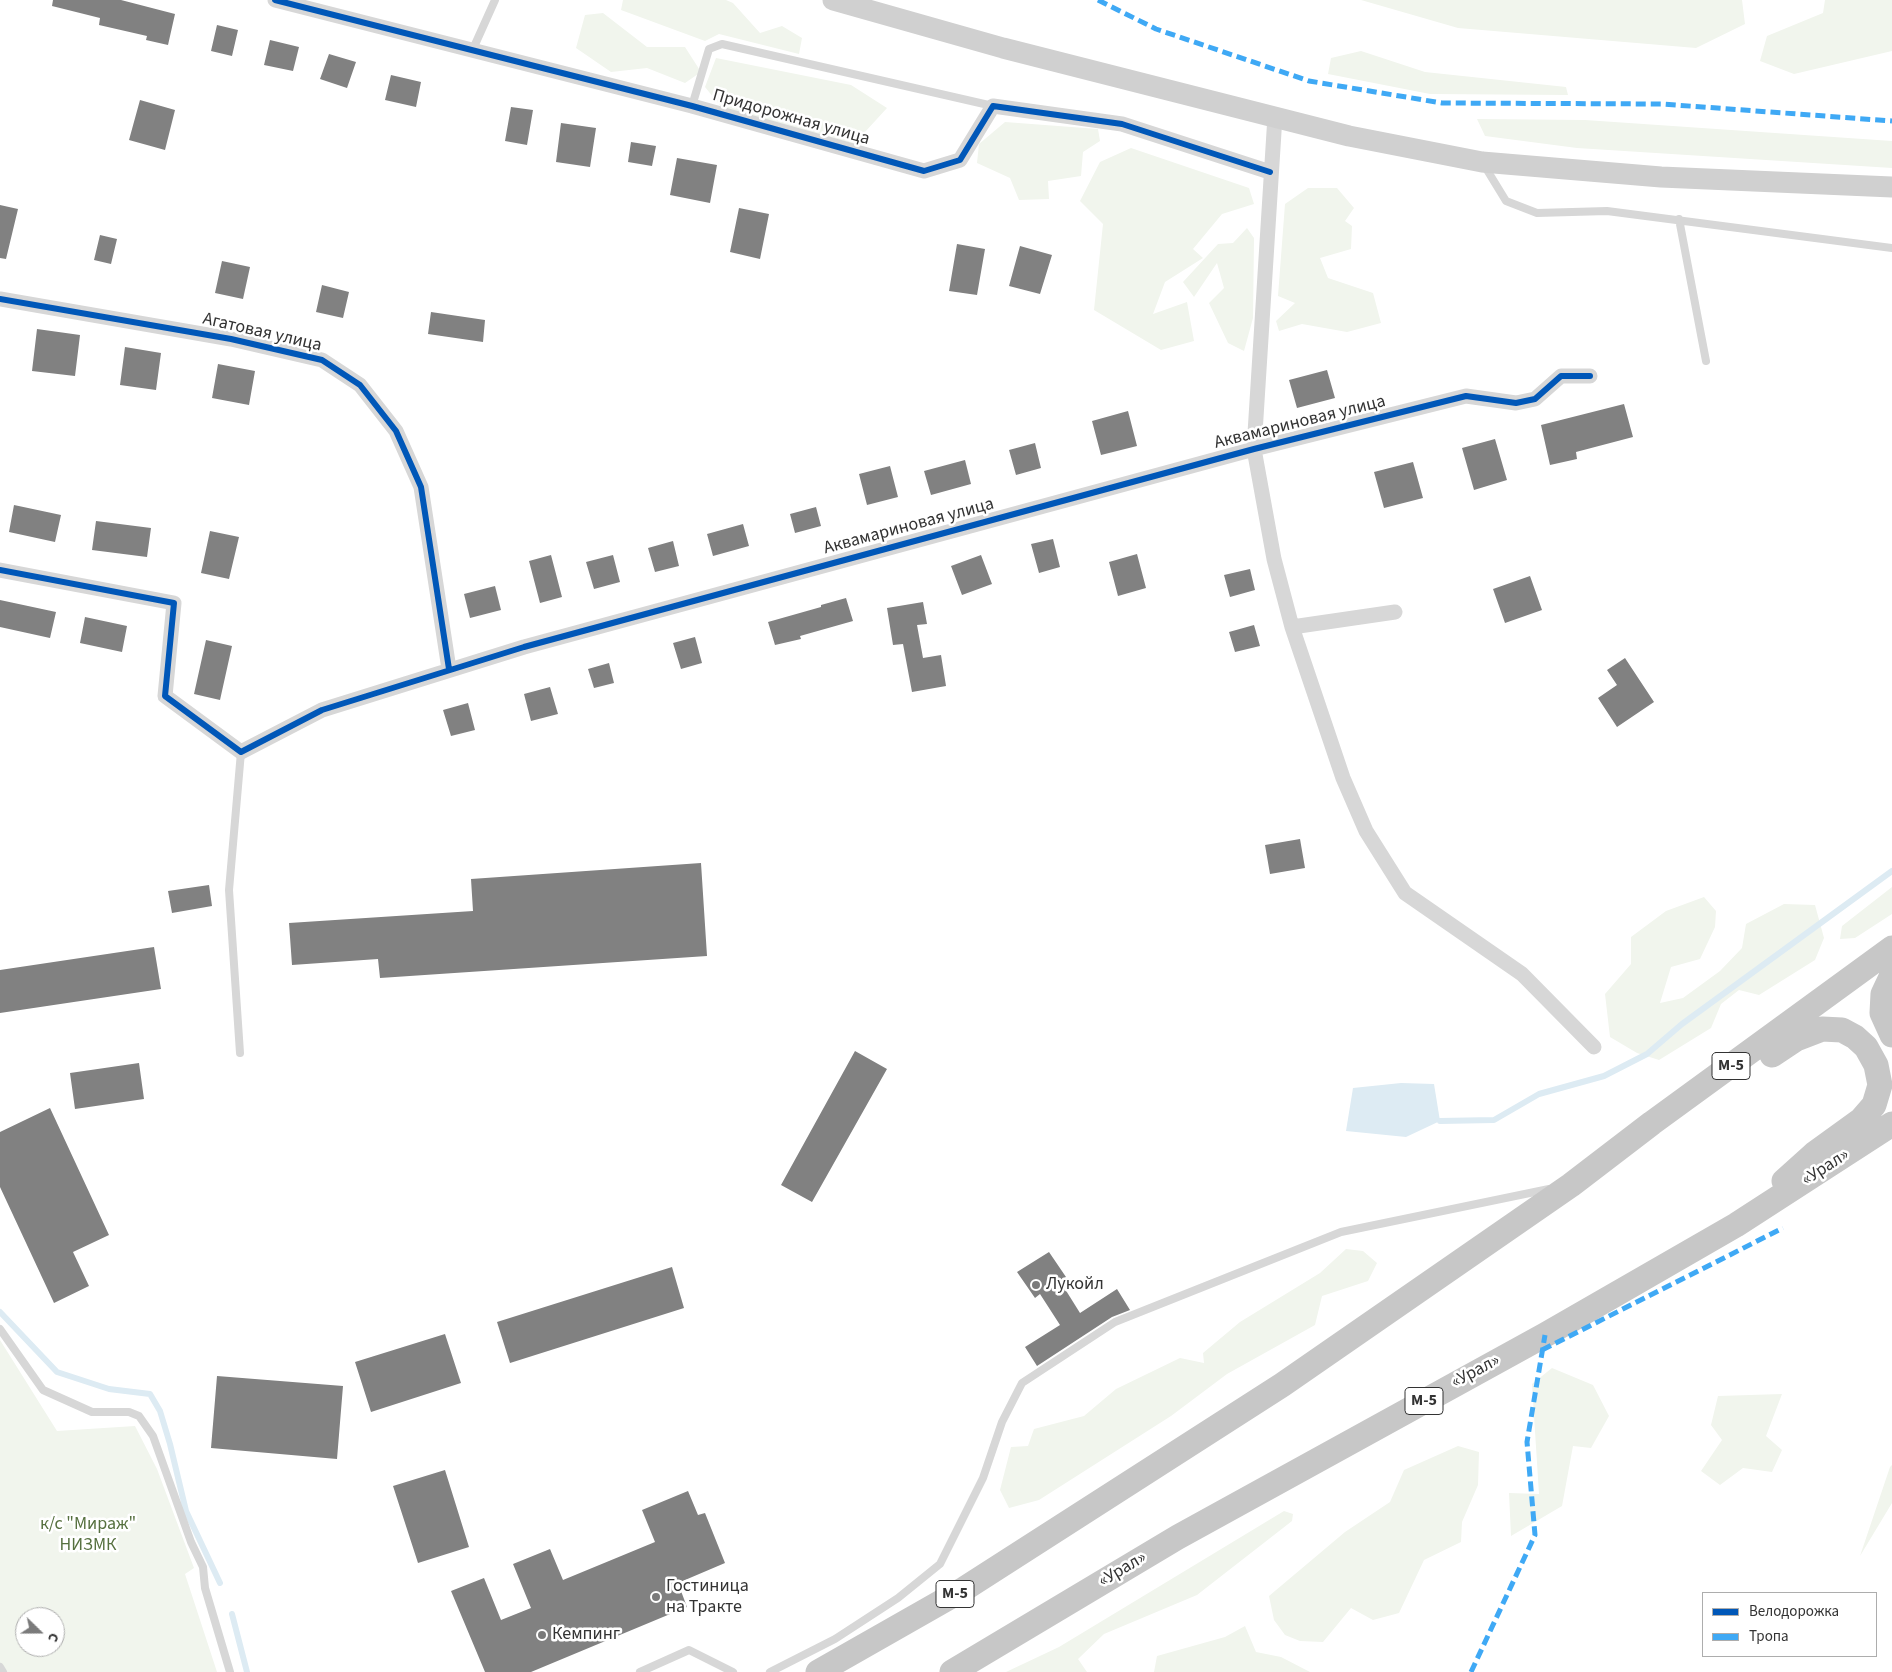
<!DOCTYPE html>
<meta charset="utf-8">
<style>
body{margin:0}
#map{position:relative;width:1892px;height:1672px;overflow:hidden;background:#fff;font-family:"Source Sans 3",sans-serif}
canvas{display:block}
.legend{position:absolute;left:1702px;top:1592px;width:175px;height:65px;box-sizing:border-box;background:#fff;border:1px solid #adadad;margin:0;padding:6px 9px;list-style:none;font-size:15px;color:#333}
.legend li{display:flex;align-items:center;gap:10px;height:25px}
.legend b{width:25px;border:1px solid #adadad}
.north{position:absolute;left:15px;top:1607px;width:50px;height:50px;box-sizing:border-box;background:#fff;border:1px solid #adadad;border-radius:50%;rotate:112deg;font-size:14px;font-weight:700;line-height:20px;text-align:center;color:#333}
.north::after{content:'';display:block;margin:auto;width:18px;height:22px;background:#7a7a7a;clip-path:polygon(50% 0,100% 100%,50% 72%,0 100%)}
</style>
<div id="map">
<canvas width="1892" height="1672"></canvas>
<ul class="legend">
<li><b style="height:6px;background:#0057b8"></b>Велодорожка</li>
<li><b style="height:6px;background:#3fa9f5"></b>Тропа</li>
</ul>
<div class="north">С</div>
</div>
<script>
const ctx = document.querySelector('canvas').getContext('2d');
ctx.lineJoin = 'round';
function fill(path, color) {
  ctx.fillStyle = color;
  ctx.fill(path, 'evenodd');
}
function shape(rows) {
  const path = new Path2D();
  for (const r of rows) {
    path.moveTo(r[0], r[1]);
    for (let i = 2; i < r.length; i += 2) path.lineTo(r[i], r[i + 1]);
  }
  return path;
}
function stroke(path, color, width, dash) {
  ctx.strokeStyle = color;
  ctx.lineWidth = width;
  ctx.lineCap = dash ? 'butt' : 'round';
  ctx.setLineDash(dash || []);
  ctx.stroke(path);
}
function label(font, color, halo, rows, align = 'center') {
  ctx.font = font + ' "Source Sans 3",sans-serif';
  ctx.lineWidth = 5;
  ctx.setLineDash([]);
  ctx.textBaseline = 'middle';
  ctx.strokeStyle = halo;
  ctx.fillStyle = color;
  for (const [text, x, y, turn = 0] of rows) {
    ctx.save();
    ctx.translate(x, y);
    ctx.rotate((+turn || 0) * Math.PI / 180);
    ctx.textAlign = isNaN(turn) ? turn : align;
    if (halo) ctx.strokeText(text, 0, 0);
    ctx.fillText(text, 0, 0);
    ctx.restore();
  }
}
fill(shape([
 [623,0,726,0,733,3,760,33,782,26,802,38,799,54,719,34,705,41,621,10],
 [1361,0,1742,0,1745,24,1696,48,1458,28],
 [1825,0,1892,0,1892,51,1794,74,1760,61,1767,36,1823,13],
 [603,13,647,47,685,47,701,72,685,83,647,68,611,72,576,48,585,15],
 [1361,51,1425,72,1566,87,1568,95,1430,94,1328,74,1331,58],
 [716,58,851,85,887,108,854,144,722,108,705,87],
 [1477,119,1585,120,1892,141,1892,168,1577,148,1485,136],
 [1005,122,1098,129,1100,141,1083,152,1081,176,1048,181,1049,199,1019,200,1010,178,977,163,979,144],
 [1131,148,1249,188,1254,204,1222,214,1193,249,1203,258,1165,282,1153,314,1187,302,1194,341,1161,350,1094,310,1103,224,1080,201,1100,162],
 [1308,188,1337,188,1354,208,1345,221,1352,226,1351,249,1320,258,1328,278,1373,293,1381,323,1347,332,1302,324,1279,331,1276,321,1295,303,1278,296,1285,204],
 [1247,228,1254,238,1253,318,1244,351,1228,343,1209,303,1224,288,1217,263,1194,297,1183,282,1218,244,1233,243],
 [1892,887,1892,914,1855,938,1840,939,1842,926],
 [1704,897,1716,911,1715,927,1700,959,1671,967,1660,1003,1683,998,1720,971,1742,948,1746,924,1784,904,1815,905,1824,938,1815,960,1759,995,1739,990,1721,1004,1711,1028,1659,1060,1637,1053,1610,1037,1605,994,1631,964,1631,937,1666,911],
 [1346,1249,1363,1251,1377,1263,1368,1281,1322,1296,1315,1325,1227,1374,1171,1416,1039,1500,1009,1508,1000,1490,1011,1447,1028,1446,1034,1429,1084,1416,1116,1389,1180,1358,1204,1363,1203,1353,1240,1322,1320,1273],
 [0,1340,57,1431,135,1426,157,1469,194,1568,185,1574,217,1672,0,1672],
 [25,1617,55,1617,55,1647,25,1647],
 [1552,1368,1593,1385,1609,1416,1591,1448,1573,1446,1562,1506,1511,1536,1509,1493,1539,1494,1532,1384],
 [1782,1394,1766,1436,1782,1450,1772,1472,1743,1468,1720,1485,1701,1471,1722,1440,1711,1425,1718,1396],
 [1458,1446,1479,1452,1478,1485,1462,1522,1461,1542,1424,1560,1399,1613,1373,1620,1351,1608,1323,1642,1300,1641,1285,1635,1274,1620,1269,1596,1345,1532,1390,1502,1404,1470],
 [1892,1465,1892,1503,1860,1556,1890,1467],
 [1284,1511,1293,1514,1292,1521,1197,1595,1104,1634,1078,1659,1087,1672,1006,1672,1059,1647],
 [1245,1626,1256,1652,1281,1657,1310,1672,1154,1672,1157,1656,1225,1637]
]), '#f1f5ed');
fill(shape([
 [1401,1083,1434,1084,1440,1121,1406,1137,1346,1131,1353,1088]
]), '#ddebf3');
stroke(shape([
 [1440,1121,1494,1120,1539,1094,1604,1076,1647,1054,1682,1024,1892,871],
 [0,1312,57,1372,109,1389,150,1394,160,1411,170,1444,186,1511,220,1583],
 [232,1614,247,1672]
]), '#ddebf3', 6);
fill(shape([
 [53,0,121,0,175,14,168,45,146,40,147,36,99,25,100,18,52,6],
 [217,25,238,30,232,56,211,51],
 [270,40,299,47,293,71,264,65],
 [329,54,356,62,347,88,320,79],
 [391,75,421,82,416,107,385,100],
 [140,100,175,110,165,150,129,140],
 [511,107,533,110,527,145,505,141],
 [561,123,596,128,590,167,556,162],
 [631,142,656,146,652,166,628,162],
 [677,158,717,165,710,203,670,195],
 [0,205,18,209,6,259,0,258],
 [739,208,769,214,760,259,730,252],
 [100,235,117,239,111,264,94,260],
 [957,244,985,249,977,295,949,291],
 [1020,246,1052,255,1040,294,1009,286],
 [222,261,250,267,243,299,215,293],
 [322,285,349,292,343,318,316,312],
 [431,312,485,320,483,342,428,334],
 [37,329,80,335,75,376,32,371],
 [125,347,161,353,156,390,120,385],
 [218,364,255,371,249,405,212,398],
 [1327,370,1335,398,1297,408,1289,380],
 [1624,404,1633,437,1576,452,1577,459,1550,465,1541,425],
 [1128,411,1137,446,1101,455,1092,421],
 [1495,439,1507,480,1474,490,1462,448],
 [1035,443,1041,468,1016,475,1009,450],
 [965,460,971,484,931,495,924,471],
 [1413,462,1423,498,1384,508,1374,472],
 [890,466,898,497,867,505,859,474],
 [14,505,61,515,55,542,9,532],
 [816,507,821,526,795,533,790,514],
 [96,521,151,528,147,557,92,550],
 [743,524,749,546,713,556,707,534],
 [210,531,239,537,229,579,201,573],
 [1053,539,1060,567,1039,573,1031,544],
 [673,541,679,566,655,572,648,548],
 [1137,554,1146,588,1118,596,1109,562],
 [551,555,562,597,540,603,529,561],
 [613,555,620,582,594,589,586,562],
 [981,555,992,584,962,595,951,566],
 [1250,569,1255,590,1230,597,1224,575],
 [1530,576,1542,610,1505,623,1493,589],
 [495,586,501,610,470,618,464,594],
 [846,598,853,621,800,636,801,639,775,645,768,622,821,607,821,605],
 [0,600,56,612,50,638,0,627],
 [923,602,927,624,917,625,923,658,941,655,946,686,912,692,903,644,893,645,887,608],
 [85,617,127,626,122,652,80,643],
 [1254,625,1260,646,1235,652,1229,632],
 [695,637,702,663,681,669,673,643],
 [206,640,232,646,220,700,194,694],
 [1625,658,1654,702,1617,727,1598,698,1617,685,1607,670],
 [609,663,614,683,594,688,588,669],
 [550,687,558,714,531,721,524,694],
 [468,703,475,730,451,736,443,710],
 [1300,839,1305,868,1270,874,1265,845],
 [701,863,707,956,380,978,378,959,292,965,289,923,473,911,471,879],
 [209,885,212,906,172,913,168,891],
 [154,947,161,989,0,1013,0,970],
 [855,1051,887,1069,812,1202,781,1185],
 [139,1063,144,1099,75,1109,70,1073],
 [50,1108,109,1235,73,1252,89,1286,54,1303,0,1187,0,1132],
 [1049,1252,1066,1277,1060,1281,1080,1313,1117,1289,1130,1310,1112,1317,1037,1366,1025,1347,1060,1325,1040,1294,1035,1298,1017,1272],
 [672,1267,684,1308,510,1363,497,1322],
 [445,1334,461,1383,371,1412,355,1362],
 [217,1376,343,1386,337,1459,211,1448],
 [445,1470,469,1547,418,1563,393,1486],
 [688,1491,698,1515,705,1513,725,1563,678,1583,687,1607,531,1672,485,1672,451,1591,484,1578,501,1620,531,1608,513,1564,550,1549,563,1580,655,1542,642,1510]
]), '#818181');
stroke(shape([
 [473,49,495,0],
 [692,106,709,49,722,44,993,106],
 [1484,165,1506,201,1537,213,1607,211,1892,248],
 [1679,219,1706,361],
 [240,1053,229,890,241,752],
 [0,1329,43,1390,92,1412,129,1412,139,1416,153,1436,191,1542,203,1567,205,1588,230,1672],
 [0,1667,3,1672],
 [640,1672,689,1650,733,1672],
 [770,1672,835,1639,898,1598,940,1564,983,1478,1002,1422,1022,1383,1115,1322,1341,1232,1549,1189]
]), '#d7d7d7', 8);
stroke(shape([
 [275,0,692,106,924,171,960,160,993,106,1122,124,1270,172],
 [1275,116,1254,449,1274,559,1292,627,1343,778,1366,831,1405,893,1522,974,1594,1047],
 [0,299,231,339,322,360,360,385,396,431,421,487,449,669],
 [0,570,174,603,165,696,241,752,322,710,524,647,1254,449,1466,396,1516,403,1535,399,1561,376,1590,376],
 [1292,627,1395,612]
]), '#d7d7d7', 15);
stroke(shape([
 [833,0,1003,48,1349,136,1482,162,1661,177,1892,187]
]), '#d0d0d0', 21);
stroke(shape([
 [1892,975,1883,994,1882,1013,1892,1035],
 [1772,1055,1796,1039,1822,1029,1842,1030,1855,1037,1866,1047,1876,1065,1880,1085,1874,1105,1861,1120,1814,1154,1784,1181],
 [818,1672,964,1589,1282,1385,1571,1185,1652,1123,1892,948],
 [952,1672,1178,1537,1545,1335,1736,1225,1892,1124]
]), '#c7c7c7', 25);
stroke(shape([
 [1098,0,1156,29,1309,81,1442,103,1662,104,1892,121],
 [1542,1350,1783,1228],
 [1471,1672,1535,1535,1527,1442,1545,1335]
]), '#3fa9f5', 5, [10, 5]);
stroke(shape([
 [275,0,692,106,924,171,960,160,993,106,1122,124,1270,172],
 [0,299,231,339,322,360,360,385,396,431,421,487,449,669],
 [0,570,174,603,165,696,241,752,322,710,524,647,1254,449,1466,396,1516,403,1535,399,1561,376,1590,376]
]), '#0057b8', 6);
for (const [x, y, r, color] of [
 [1036,1285,5,"#7a7a7a"],
 [656,1597,5,"#7a7a7a"],
 [542,1635,5,"#7a7a7a"]
]) {
  const dot = new Path2D();
  dot.arc(x, y, r, 0, 2 * Math.PI);
  ctx.fillStyle = color;
  ctx.fill(dot);
  stroke(dot, '#fff', 2);
}
for (const [x, y, w] of [
 [1731,1066,38],
 [1424,1401,38],
 [955,1594,38]
]) {
  const box = new Path2D();
  box.roundRect(x - w / 2, y - 13.5, w, 27, 4);
  ctx.fillStyle = '#fff';
  ctx.fill(box);
  stroke(box, '#333', 1);
}
label('bold 16px', '#333', null, [
 ["М-5",1731,1066],
 ["М-5",1424,1401],
 ["М-5",955,1594]
]);
label('18px', '#333', '#fff', [
 ["Придорожная улица",791,118,16],
 ["Агатовая улица",262,333,13],
 ["Аквамариновая улица",1300,423,-14],
 ["Аквамариновая улица",909,527,-15],
 ["«Урал»",1826,1168,-33],
 ["«Урал»",1476,1372,-28],
 ["«Урал»",1123,1570,-31]
]);
label('18px', '#333', '#fff', [
 ["Лукойл",1046,1285],
 ["Гостиница",666,1587],
 ["на Тракте",666,1608],
 ["Кемпинг",552,1635]
], 'left');
label('18px', '#56703f', '#fff', [
 ["к/с \"Мираж\"",88,1525],
 ["НИЗМК",88,1546]
]);
</script>
